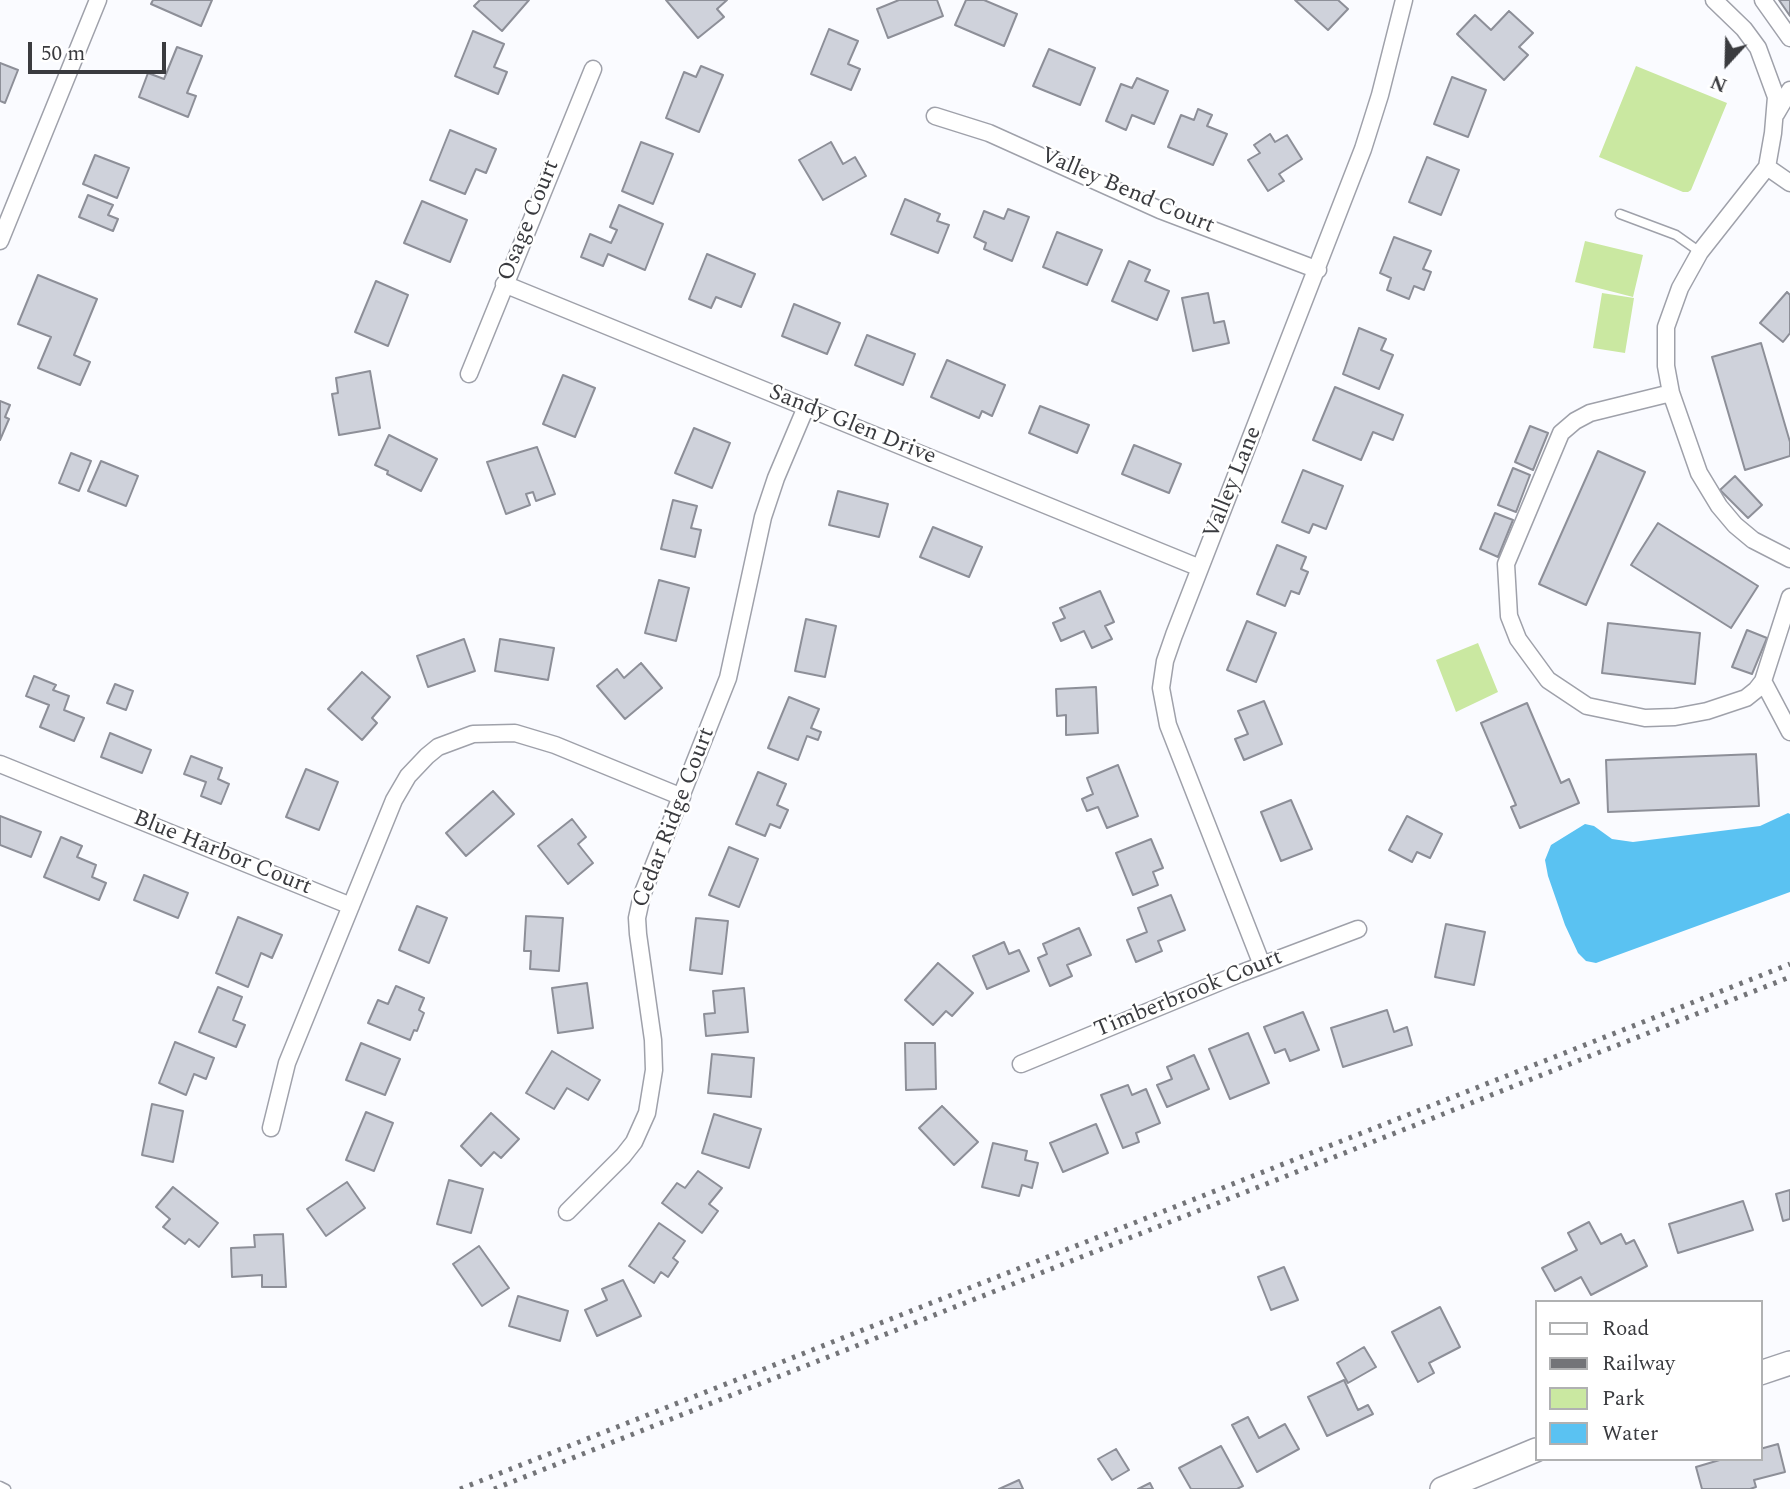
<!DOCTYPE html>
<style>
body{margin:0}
#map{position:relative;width:1790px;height:1489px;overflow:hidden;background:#fafbff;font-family:Spectral,serif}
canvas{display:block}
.legend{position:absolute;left:1535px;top:1300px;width:228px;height:161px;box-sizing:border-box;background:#fff;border:2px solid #b0b1b2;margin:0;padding:9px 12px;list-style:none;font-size:21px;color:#3a3b3f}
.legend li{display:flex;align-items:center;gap:14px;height:35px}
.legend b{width:35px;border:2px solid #b0b1b2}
.north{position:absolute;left:1692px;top:28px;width:70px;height:70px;-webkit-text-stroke:5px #fff;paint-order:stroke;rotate:202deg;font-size:19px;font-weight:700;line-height:28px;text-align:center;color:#3a3b3f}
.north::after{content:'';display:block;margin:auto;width:24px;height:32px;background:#3a3b3f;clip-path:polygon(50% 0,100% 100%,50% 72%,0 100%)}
.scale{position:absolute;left:28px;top:42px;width:138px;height:32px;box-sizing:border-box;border:4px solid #3a3b3f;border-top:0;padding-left:9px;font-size:21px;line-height:24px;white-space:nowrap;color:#3a3b3f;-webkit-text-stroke:5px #fff;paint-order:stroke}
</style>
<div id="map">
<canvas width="1790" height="1489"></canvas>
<ul class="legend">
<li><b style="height:9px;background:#fff"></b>Road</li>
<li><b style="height:9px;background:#737478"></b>Railway</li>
<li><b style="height:19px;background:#cae8a1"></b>Park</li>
<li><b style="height:19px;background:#5ac2f2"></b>Water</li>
</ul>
<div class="north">N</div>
<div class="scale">50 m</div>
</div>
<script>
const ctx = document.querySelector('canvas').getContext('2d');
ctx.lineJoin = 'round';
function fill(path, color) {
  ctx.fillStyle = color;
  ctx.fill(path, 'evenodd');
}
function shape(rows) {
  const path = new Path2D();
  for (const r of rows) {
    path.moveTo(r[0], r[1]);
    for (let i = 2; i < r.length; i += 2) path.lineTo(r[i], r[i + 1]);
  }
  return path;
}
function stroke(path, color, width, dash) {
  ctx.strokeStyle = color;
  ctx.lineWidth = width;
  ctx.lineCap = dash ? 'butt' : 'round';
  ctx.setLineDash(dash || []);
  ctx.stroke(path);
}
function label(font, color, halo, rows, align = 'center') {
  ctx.font = font + ' Spectral,serif';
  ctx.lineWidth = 5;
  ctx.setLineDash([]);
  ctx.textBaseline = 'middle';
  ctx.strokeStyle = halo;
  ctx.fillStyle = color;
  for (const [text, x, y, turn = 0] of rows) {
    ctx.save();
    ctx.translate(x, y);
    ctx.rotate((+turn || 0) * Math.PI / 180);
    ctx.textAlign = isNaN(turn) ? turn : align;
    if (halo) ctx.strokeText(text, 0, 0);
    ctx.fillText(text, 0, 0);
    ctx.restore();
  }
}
fill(shape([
 [1636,66,1727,103,1691,190,1688,192,1683,192,1599,157],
 [1585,241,1643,255,1633,297,1575,282],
 [1602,293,1634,298,1625,353,1593,348],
 [1478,643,1498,692,1456,712,1436,660]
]), '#cae8a1');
fill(shape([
 [1788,813,1790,814,1790,892,1596,963,1586,961,1578,953,1565,925,1548,876,1545,860,1551,845,1585,824,1594,826,1612,839,1633,842,1760,826]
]), '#5ac2f2');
const building = shape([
 [153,0,212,0,201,26,151,4,153,0],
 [480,0,529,0,502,31,474,6,480,0],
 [666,0,727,0,717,9,724,17,698,38,666,0],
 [899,0,937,0,943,16,888,38,877,9,899,0],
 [966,0,984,0,1017,14,1004,46,955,25,966,0],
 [1295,0,1338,0,1348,9,1328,30,1295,0],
 [1779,0,1790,0,1790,16,1779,0],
 [1509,11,1533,33,1519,47,1528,55,1504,80,1457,34,1475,15,1491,30,1509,11],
 [829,29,858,41,848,64,860,69,851,90,811,74,829,29],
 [473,31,504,44,494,67,507,72,498,94,455,76,473,31],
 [177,47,202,56,187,93,196,96,188,117,139,97,148,73,164,79,177,47],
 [1049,49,1095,68,1080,105,1033,86,1049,49],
 [0,63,18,70,5,103,0,101,0,63],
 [701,66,723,75,699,132,666,118,684,72,696,77,701,66],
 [1452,77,1486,90,1468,137,1434,124,1452,77],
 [1137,78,1168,91,1154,124,1132,115,1126,130,1106,121,1121,84,1132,88,1137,78],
 [1198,109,1212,115,1207,126,1227,134,1213,165,1168,147,1181,115,1194,120,1198,109],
 [450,130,496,149,486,173,476,169,465,194,430,180,450,130],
 [1270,134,1275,142,1287,135,1302,159,1279,174,1284,181,1268,191,1248,160,1260,153,1254,145,1270,134],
 [641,142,673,154,653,204,622,191,641,142],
 [831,142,843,164,855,157,866,176,823,200,799,160,831,142],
 [95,155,129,168,117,198,83,184,95,155],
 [1427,157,1459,170,1441,215,1409,202,1427,157],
 [88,195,113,205,108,215,118,219,113,231,79,217,88,195],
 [905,199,940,214,937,221,949,225,938,253,891,234,905,199],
 [422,201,467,220,450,262,404,243,422,201],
 [619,205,663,224,645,270,608,254,603,266,581,257,590,234,611,243,617,230,610,227,619,205],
 [1008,209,1029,217,1012,261,984,249,986,243,974,237,984,211,1004,219,1008,209],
 [1057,232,1102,250,1087,285,1043,267,1057,232],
 [1394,237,1431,251,1423,269,1431,272,1424,290,1414,286,1409,299,1387,290,1391,278,1380,273,1394,237],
 [707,254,755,274,741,307,716,297,711,308,689,299,707,254],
 [1129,261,1150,270,1145,281,1169,291,1157,320,1112,301,1129,261],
 [38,275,97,299,74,355,90,362,80,385,38,368,51,337,18,324,38,275],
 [376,281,408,295,388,346,355,332,376,281],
 [1787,292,1790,295,1790,333,1783,342,1760,323,1787,292],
 [1208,293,1214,323,1224,321,1229,343,1193,351,1182,298,1208,293],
 [794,304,840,323,827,354,782,336,794,304],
 [1359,328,1386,339,1381,350,1393,355,1379,389,1343,374,1359,328],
 [867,335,915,354,903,385,855,365,867,335],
 [1761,343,1790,442,1790,456,1745,470,1712,357,1761,343],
 [947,360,1005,385,992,416,982,411,979,418,931,397,947,360],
 [370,371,380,428,339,435,332,394,338,393,336,378,370,371],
 [563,375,595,388,575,437,543,424,563,375],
 [1335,387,1403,415,1393,440,1373,432,1361,460,1313,440,1335,387],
 [0,401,10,405,5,417,9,419,0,440,0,401],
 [1040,406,1089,425,1077,453,1029,433,1040,406],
 [1530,426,1548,433,1533,470,1515,462,1530,426],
 [694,428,730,443,712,488,675,473,694,428],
 [389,435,437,459,421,491,387,474,388,471,375,465,389,435],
 [1134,445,1181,464,1169,493,1122,474,1134,445],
 [537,447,555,494,536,501,533,492,526,494,530,505,506,514,487,462,537,447],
 [1598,451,1645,472,1586,605,1539,584,1598,451],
 [71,453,91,461,79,491,59,483,71,453],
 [101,461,138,476,126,506,88,491,101,461],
 [1513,468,1530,475,1516,512,1498,505,1513,468],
 [1303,470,1343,486,1326,529,1313,524,1309,533,1282,522,1303,470],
 [1735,476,1762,505,1748,518,1720,490,1735,476],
 [838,491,888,504,879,537,829,525,838,491],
 [673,500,697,506,691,528,701,530,695,557,661,549,673,500],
 [1495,513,1513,520,1498,557,1480,549,1495,513],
 [1658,523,1758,586,1731,628,1631,565,1658,523],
 [933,527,982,547,969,577,920,557,933,527],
 [1277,545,1306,557,1301,569,1308,572,1299,594,1291,591,1285,606,1257,594,1277,545],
 [659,580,689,588,676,641,645,633,659,580],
 [1100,591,1114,622,1105,626,1112,639,1092,648,1084,631,1061,641,1053,623,1065,618,1060,608,1100,591],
 [806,619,836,626,825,677,795,671,806,619],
 [1247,621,1276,633,1256,682,1227,670,1247,621],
 [1608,623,1700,633,1695,684,1602,673,1608,623],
 [1747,630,1767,638,1752,674,1732,667,1747,630],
 [464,639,475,671,428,687,417,656,464,639],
 [500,639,554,648,548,680,495,671,500,639],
 [641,663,662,688,625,719,597,686,617,669,624,678,641,663],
 [362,672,390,697,372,718,377,723,362,740,328,709,362,672],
 [34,676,56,685,53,690,69,696,64,710,84,718,74,741,40,727,49,705,26,696,34,676],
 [115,684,133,691,126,710,107,703,115,684],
 [1096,687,1098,733,1066,735,1066,715,1057,716,1056,689,1096,687],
 [789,697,819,709,811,728,821,732,818,740,807,736,798,760,768,748,789,697],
 [1264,701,1282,744,1244,760,1235,739,1248,734,1238,711,1264,701],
 [1527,703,1561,783,1569,779,1579,803,1520,828,1511,807,1516,805,1481,723,1527,703],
 [110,733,151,750,142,773,101,757,110,733],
 [1756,754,1759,806,1608,812,1606,760,1756,754],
 [191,756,222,768,218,779,229,784,221,804,201,796,206,782,184,774,191,756],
 [1118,765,1138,816,1107,828,1098,807,1087,811,1082,799,1093,794,1087,778,1118,765],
 [306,769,338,782,319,830,286,817,306,769],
 [758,772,786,784,777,805,788,810,780,828,770,824,765,836,736,824,758,772],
 [493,791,514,814,466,856,446,833,493,791],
 [1291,800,1312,849,1281,861,1261,812,1291,800],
 [0,816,41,832,31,857,0,845,0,816],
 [1407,816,1442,834,1430,858,1417,852,1412,862,1389,850,1407,816],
 [572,819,586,837,578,844,593,863,568,884,538,846,572,819],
 [61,837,82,846,77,857,96,865,92,877,106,883,99,900,44,877,61,837],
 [1151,839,1163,868,1153,872,1158,885,1133,895,1116,853,1151,839],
 [729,847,758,859,739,907,709,895,729,847],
 [144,875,188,893,178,918,134,900,144,875],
 [1171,895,1185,930,1158,941,1162,951,1136,962,1127,940,1147,932,1138,908,1171,895],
 [417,906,447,918,429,963,399,950,417,906],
 [526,916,563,918,559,971,530,969,531,951,524,951,526,916],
 [238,917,282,935,272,958,261,953,248,987,216,973,238,917],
 [696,918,728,921,722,974,690,970,696,918],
 [1446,924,1485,932,1474,985,1435,977,1446,924],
 [1079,928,1091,955,1067,965,1072,976,1050,986,1038,958,1047,954,1043,944,1079,928],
 [1004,942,1009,954,1019,950,1029,971,987,989,973,956,1004,942],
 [938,963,973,993,952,1016,946,1011,933,1025,905,1000,938,963],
 [587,983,593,1028,558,1033,552,988,587,983],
 [396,986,424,998,419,1010,424,1013,417,1031,414,1030,410,1040,368,1023,378,1000,388,1004,396,986],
 [218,987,242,997,233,1020,245,1025,236,1047,199,1032,218,987],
 [744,988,748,1032,706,1036,704,1014,715,1013,713,991,744,988],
 [1387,1010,1394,1032,1407,1027,1412,1045,1343,1067,1331,1028,1387,1010],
 [1303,1012,1319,1050,1290,1061,1285,1049,1275,1053,1264,1027,1303,1012],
 [1248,1033,1269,1083,1230,1099,1209,1049,1248,1033],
 [175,1042,214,1058,206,1079,194,1074,186,1095,159,1083,175,1042],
 [361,1043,400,1059,385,1095,346,1080,361,1043],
 [905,1043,935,1043,936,1089,906,1090,905,1043],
 [552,1051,600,1080,588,1100,567,1088,554,1109,526,1093,552,1051],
 [712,1054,754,1058,751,1097,708,1093,712,1054],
 [1194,1055,1209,1089,1167,1107,1157,1085,1172,1079,1167,1067,1194,1055],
 [1128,1085,1132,1095,1146,1089,1160,1123,1136,1133,1139,1142,1123,1148,1101,1095,1128,1085],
 [152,1104,183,1111,173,1162,142,1155,152,1104],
 [942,1106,978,1142,954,1165,919,1128,942,1106],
 [366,1112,393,1123,374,1171,346,1160,366,1112],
 [491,1113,519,1139,501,1158,494,1152,481,1166,461,1146,491,1113],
 [714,1114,761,1129,749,1168,702,1153,714,1114],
 [1096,1124,1108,1153,1063,1172,1050,1143,1096,1124],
 [993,1143,1027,1151,1025,1160,1038,1163,1032,1188,1022,1185,1019,1196,982,1187,993,1143],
 [698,1171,722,1188,709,1204,718,1211,702,1233,662,1203,677,1183,685,1188,698,1171],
 [449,1180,483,1189,471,1233,437,1224,449,1180],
 [347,1182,365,1208,326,1236,307,1209,347,1182],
 [173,1187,218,1223,199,1247,189,1239,185,1244,163,1227,170,1219,156,1207,173,1187],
 [1790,1190,1790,1219,1783,1221,1776,1194,1790,1190],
 [1743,1201,1753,1230,1678,1253,1669,1224,1743,1201],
 [1589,1222,1601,1244,1621,1234,1626,1244,1634,1240,1647,1266,1591,1295,1581,1277,1555,1291,1542,1268,1577,1250,1568,1233,1589,1222],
 [659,1223,685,1241,673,1258,678,1262,668,1277,661,1272,654,1283,629,1266,659,1223],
 [283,1234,286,1287,262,1287,262,1275,232,1277,231,1248,255,1247,254,1235,283,1234],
 [479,1246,509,1288,482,1306,453,1264,479,1246],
 [1284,1267,1298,1300,1271,1310,1258,1277,1284,1267],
 [623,1280,641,1316,597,1336,585,1310,607,1300,602,1289,623,1280],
 [518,1296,568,1311,560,1341,509,1326,518,1296],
 [1440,1307,1460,1347,1429,1363,1434,1373,1418,1382,1392,1332,1440,1307],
 [1364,1347,1376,1367,1348,1383,1337,1363,1364,1347],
 [1344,1380,1358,1410,1368,1405,1373,1414,1327,1436,1308,1397,1344,1380],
 [1248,1417,1259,1438,1285,1424,1299,1449,1257,1472,1232,1425,1248,1417],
 [1778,1444,1785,1472,1754,1480,1756,1487,1750,1489,1702,1489,1696,1467,1723,1459,1760,1459,1760,1449,1778,1444],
 [1221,1446,1243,1486,1237,1489,1191,1489,1179,1468,1221,1446],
 [1116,1449,1129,1470,1112,1480,1098,1459,1116,1449],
 [1019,1480,1023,1489,999,1489,1019,1480],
 [1150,1483,1153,1489,1138,1489,1150,1483]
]);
fill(building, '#cfd2db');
stroke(building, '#8d8f98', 2);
const lane = shape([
 [1620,214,1676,235,1700,252],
 [0,1486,6,1489]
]);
const street = shape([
 [1714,0,1744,29,1758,48,1776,97,1773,133,1767,167,1700,252,1680,288,1666,327,1666,366,1671,393,1699,473,1719,506,1735,525,1753,540,1790,559],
 [1763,0,1790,38],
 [1776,114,1790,90],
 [935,116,989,133,1160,210,1318,270],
 [1767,167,1790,183],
 [0,241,98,0],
 [504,284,1200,568],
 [469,374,593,69],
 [1671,393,1590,413,1575,421,1561,433,1506,564,1509,616,1518,639,1548,680,1587,706,1645,718,1675,717,1707,711,1746,698,1756,690,1763,681,1790,597],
 [1763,681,1790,732],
 [0,764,351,906],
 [1262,965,1168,725,1161,688,1165,661,1174,635,1363,149,1380,95,1404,0],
 [1021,1064,1239,974,1358,929],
 [271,1128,287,1063,394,800,408,776,427,756,438,747,473,734,515,733,555,745,682,797],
 [567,1212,623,1156,634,1142,647,1113,654,1070,653,1040,638,934,637,918,642,895,728,678,763,517,776,478,806,407]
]);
const secondary = shape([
 [1760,1373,1790,1363],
 [1442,1489,1536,1450]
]);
stroke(lane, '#9fa1aa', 11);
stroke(street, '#9fa1aa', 19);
stroke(secondary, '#9fa1aa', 26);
stroke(lane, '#fff', 8);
stroke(street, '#fff', 16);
stroke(secondary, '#fff', 23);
stroke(shape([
 [460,1489,1790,964],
 [494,1489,1790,977]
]), '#737478', 5, [3.5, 7]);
label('23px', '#3a3b3f', '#fff', [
 ["Valley Bend Court",1127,192,23],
 ["Osage Court",530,221,-68],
 ["Sandy Glen Drive",852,426,22],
 ["Valley Lane",1234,483,-68],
 ["Cedar Ridge Court",675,818,-69],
 ["Blue Harbor Court",222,854,22],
 ["Timberbrook Court",1189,995,-22]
]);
</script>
